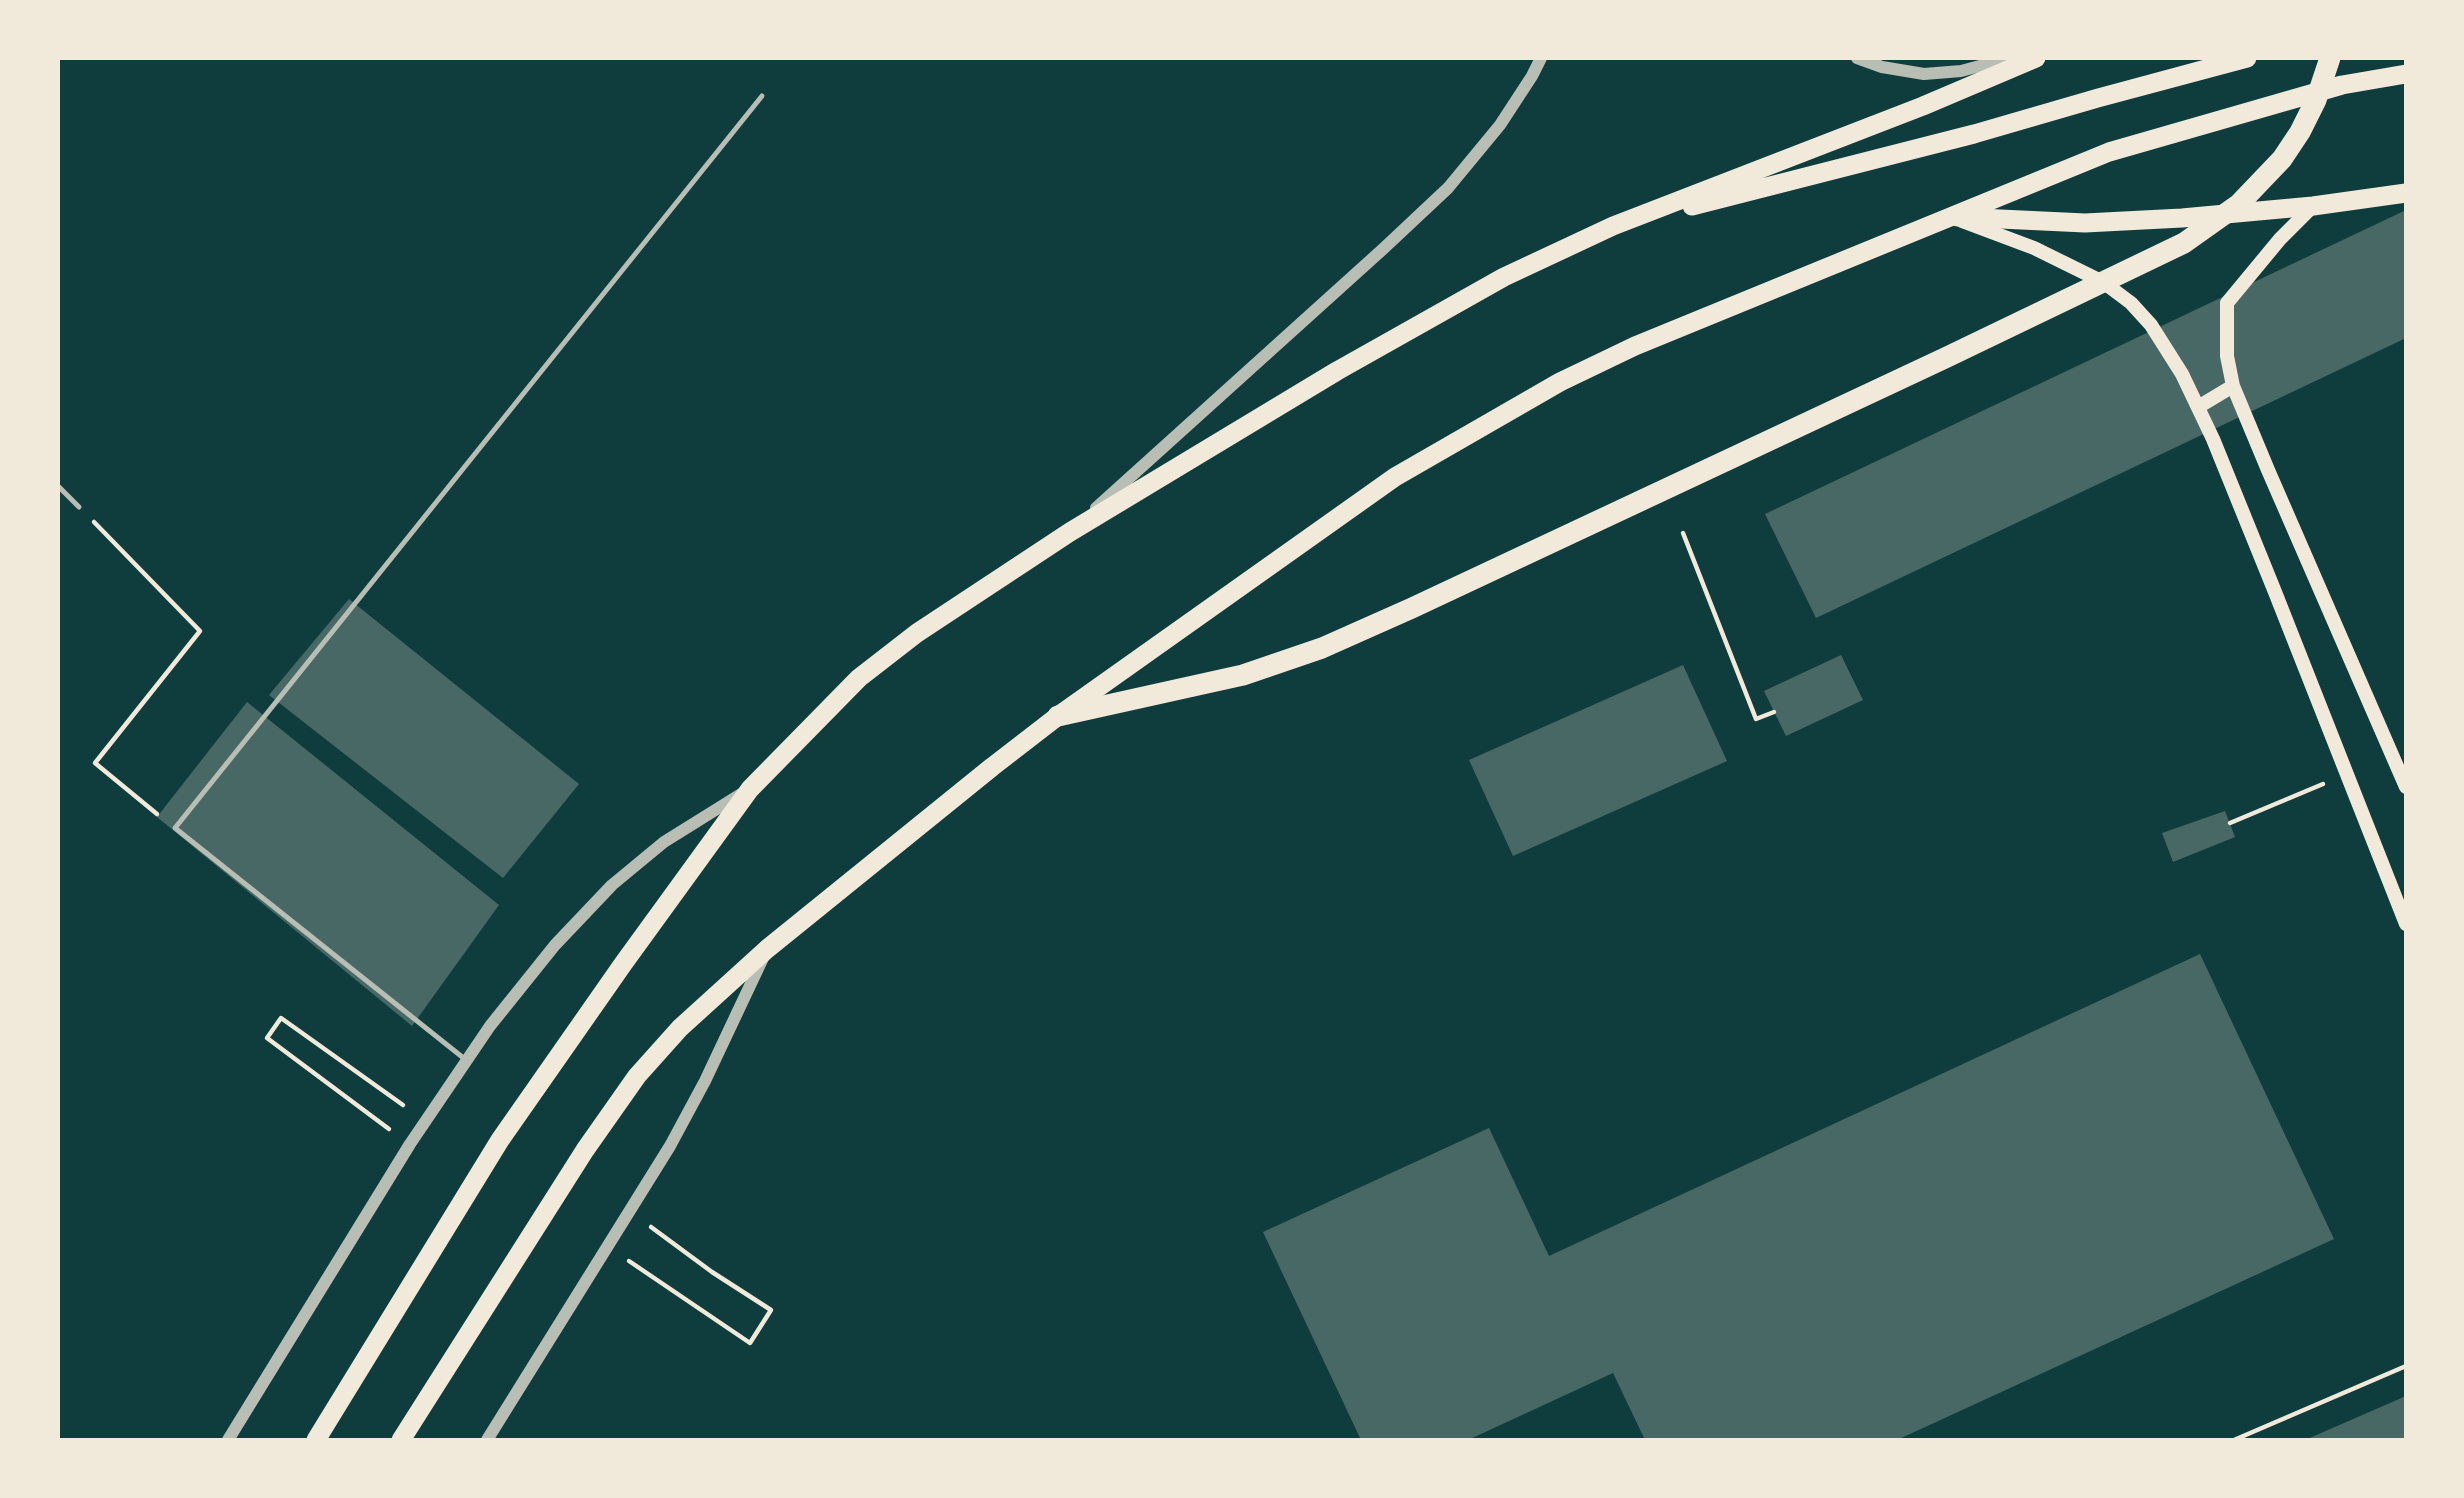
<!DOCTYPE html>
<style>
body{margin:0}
#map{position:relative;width:2464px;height:1498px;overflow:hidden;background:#0f3d3e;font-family:"Source Sans 3",sans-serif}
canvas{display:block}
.frame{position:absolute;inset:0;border:60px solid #f1e9da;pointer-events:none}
</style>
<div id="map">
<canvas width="2464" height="1498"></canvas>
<div class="frame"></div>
</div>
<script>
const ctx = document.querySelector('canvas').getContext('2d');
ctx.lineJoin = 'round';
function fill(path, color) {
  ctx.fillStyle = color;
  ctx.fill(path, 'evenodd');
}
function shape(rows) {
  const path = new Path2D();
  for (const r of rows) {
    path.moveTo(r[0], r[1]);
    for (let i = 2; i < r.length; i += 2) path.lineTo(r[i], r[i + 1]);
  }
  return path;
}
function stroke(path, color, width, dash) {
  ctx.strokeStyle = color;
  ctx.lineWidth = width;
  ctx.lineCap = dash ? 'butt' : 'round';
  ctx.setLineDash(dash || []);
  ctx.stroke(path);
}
fill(shape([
 [2406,210,2406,338,1816,618,1765,514],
 [349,599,579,784,503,878,269,695],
 [1841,655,1863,700,1786,736,1764,691],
 [1683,665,1727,761,1513,856,1469,760],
 [247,702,499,905,412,1026,157,817],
 [2225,811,2235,837,2173,862,2162,833],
 [2200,954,2334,1239,1897,1440,1645,1440,1613,1373,1468,1440,1361,1440,1263,1232,1489,1128,1549,1256],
 [2406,1396,2406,1440,2305,1440]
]), '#486865');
stroke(shape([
 [94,522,200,631,95,763,157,814],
 [1683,533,1756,719,1774,712],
 [2230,823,2323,784],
 [389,1129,267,1038,281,1018,403,1105],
 [629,1261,750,1343,771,1310,712,1272,651,1227],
 [2234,1440,2406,1366]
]), '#f1e9da', 4.5);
stroke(shape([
 [58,486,79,507],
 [466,1060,175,828,762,96]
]), '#b8beb3', 5);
stroke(shape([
 [1857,58,1882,67,1924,74,1961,71,2010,58],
 [1096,508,1383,249,1448,188,1500,125,1532,76,1541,58],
 [228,1440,410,1144,490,1026,555,945,612,885,664,842,741,794],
 [487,1440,670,1146,705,1081,763,958]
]), '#b8beb3', 12);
stroke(shape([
 [2313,206,2280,239,2227,303,2227,356,2233,386,2268,470,2406,787],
 [1962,221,2034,248,2103,282,2131,303,2151,325,2182,374,2213,439,2275,592,2406,924],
 [2198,407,2233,386]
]), '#f1e9da', 14);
stroke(shape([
 [1692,206,1974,134,2098,98,2247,58],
 [1958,217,2085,223,2182,218,2313,206,2406,193],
 [316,1440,500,1140,623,964,750,789,859,678,917,633,1070,532,1337,371,1504,277,1613,226,1923,106,2036,58],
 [401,1440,585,1150,637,1076,680,1028,767,949,992,767,1058,716,1395,477,1560,382,1635,346,2109,152,2342,85,2406,74]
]), '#f1e9da', 19);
stroke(shape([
 [1058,716,1243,675,1322,648,1412,608,1945,358,2184,243,2239,204,2282,159,2300,132,2316,100,2330,58]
]), '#f1e9da', 21);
</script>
